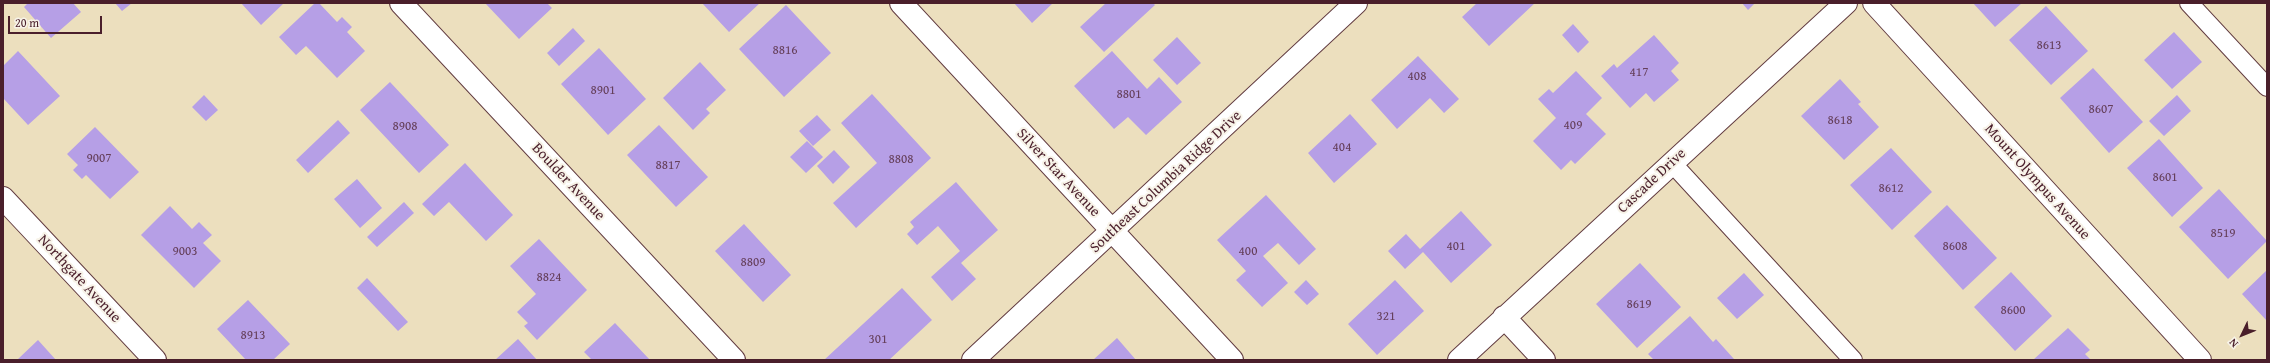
<!DOCTYPE html>
<style>
body{margin:0}
#map{position:relative;width:2270px;height:363px;overflow:hidden;background:#ecdfbe;font-family:"Gentium Book Plus",serif}
canvas{display:block}
.frame{position:absolute;inset:0;border:4px solid #4a1f2b;pointer-events:none}
.north{position:absolute;left:2222px;top:315px;width:40px;height:40px;-webkit-text-stroke:3px #f7f3e8;paint-order:stroke;rotate:227deg;font-size:11px;font-weight:700;line-height:16px;text-align:center;color:#4a1f2b}
.north::after{content:'';display:block;margin:auto;width:14px;height:18px;background:#4a1f2b;clip-path:polygon(50% 0,100% 100%,50% 72%,0 100%)}
.scale{position:absolute;left:8px;top:16px;width:94px;height:18px;box-sizing:border-box;border:2px solid #4a1f2b;border-top:0;padding-left:5px;font-size:12px;line-height:14px;white-space:nowrap;color:#4a1f2b;-webkit-text-stroke:3px #f7f3e8;paint-order:stroke}
</style>
<div id="map">
<canvas width="2270" height="363"></canvas>
<div class="frame"></div>
<div class="north">N</div>
<div class="scale">20 m</div>
</div>
<script>
const ctx = document.querySelector('canvas').getContext('2d');
ctx.lineJoin = 'round';
function fill(path, color) {
  ctx.fillStyle = color;
  ctx.fill(path, 'evenodd');
}
function shape(rows) {
  const path = new Path2D();
  for (const r of rows) {
    path.moveTo(r[0], r[1]);
    for (let i = 2; i < r.length; i += 2) path.lineTo(r[i], r[i + 1]);
  }
  return path;
}
function stroke(path, color, width, dash) {
  ctx.strokeStyle = color;
  ctx.lineWidth = width;
  ctx.lineCap = dash ? 'butt' : 'round';
  ctx.setLineDash(dash || []);
  ctx.stroke(path);
}
function label(font, color, halo, rows, align = 'center') {
  ctx.font = font + ' "Gentium Book Plus",serif';
  ctx.lineWidth = 4;
  ctx.setLineDash([]);
  ctx.textBaseline = 'middle';
  ctx.strokeStyle = halo;
  ctx.fillStyle = color;
  for (const [text, x, y, turn = 0] of rows) {
    ctx.save();
    ctx.translate(x, y);
    ctx.rotate((+turn || 0) * Math.PI / 180);
    ctx.textAlign = isNaN(turn) ? turn : align;
    if (halo) ctx.strokeText(text, 0, 0);
    ctx.fillText(text, 0, 0);
    ctx.restore();
  }
}
fill(shape([
 [28,3,73,3,81,12,51,38,24,7],
 [115,3,132,3,122,11],
 [241,3,284,3,261,25],
 [315,3,319,3,337,22,342,17,352,27,347,32,365,51,337,78,306,46,296,55,279,37],
 [485,3,547,3,552,8,519,39],
 [702,3,760,3,729,32],
 [1014,3,1053,3,1032,23],
 [1106,3,1153,3,1155,5,1104,52,1080,27],
 [1477,3,1535,3,1489,46,1462,17],
 [1742,3,1755,3,1748,10],
 [1973,3,2022,3,1995,27],
 [786,5,831,53,784,97,739,49],
 [2046,6,2088,51,2051,85,2009,40],
 [1573,24,1589,42,1578,53,1562,35],
 [573,28,585,41,559,66,547,53],
 [2174,32,2202,62,2172,89,2144,60],
 [1654,35,1679,63,1671,71,1679,80,1654,102,1646,93,1630,108,1601,76,1614,64,1617,68],
 [1177,37,1201,63,1177,85,1153,60],
 [599,48,646,99,608,135,561,84],
 [18,51,60,96,28,125,3,98,3,66],
 [1112,51,1147,89,1159,77,1182,102,1146,135,1128,117,1114,129,1074,86],
 [1418,56,1459,99,1444,113,1430,98,1397,129,1371,100],
 [700,62,726,90,706,109,710,113,693,130,663,98],
 [2093,68,2143,122,2109,153,2060,98],
 [1576,71,1602,98,1586,114,1606,134,1575,164,1571,160,1561,170,1533,141,1556,118,1538,99,1549,89,1553,93],
 [1840,79,1861,102,1858,104,1879,127,1844,160,1801,116],
 [390,82,449,145,419,173,360,110],
 [872,94,931,158,856,228,833,203,877,163,841,123],
 [204,95,218,110,206,121,192,107],
 [2177,95,2191,111,2164,136,2149,121],
 [1350,114,1377,144,1334,183,1308,153],
 [817,115,831,130,813,146,799,131],
 [338,120,350,133,308,173,296,160],
 [659,125,708,177,676,207,627,155],
 [95,127,139,172,110,199,86,175,82,179,73,170,78,165,67,154],
 [2159,139,2203,188,2172,217,2127,168],
 [807,141,823,157,806,173,790,157],
 [1891,148,1932,192,1892,230,1850,185],
 [834,150,850,167,833,184,817,166],
 [465,163,513,215,486,241,449,202,434,216,422,204],
 [357,179,382,208,360,228,334,199],
 [956,182,998,230,961,263,976,279,952,301,931,277,960,251,938,226,917,245,907,234,914,227,910,222],
 [2219,189,2267,241,2228,279,2179,227],
 [1266,195,1316,249,1299,265,1278,243,1263,256,1288,283,1262,307,1236,280,1246,271,1217,240],
 [404,202,414,213,377,247,367,237],
 [1947,205,1997,258,1963,290,1914,236],
 [170,206,192,229,199,222,212,235,203,243,221,261,194,288,141,235],
 [1461,211,1492,245,1451,283,1423,252,1405,269,1388,251,1406,234,1420,249],
 [744,224,791,275,763,302,715,251],
 [539,239,587,290,537,340,524,326,528,323,517,312,536,294,510,266],
 [1640,263,1681,307,1637,348,1596,304],
 [2267,270,2267,321,2242,294],
 [2011,272,2052,316,2015,351,1974,307],
 [1744,273,1764,295,1737,319,1717,298],
 [367,278,408,322,398,331,357,288],
 [1306,280,1319,294,1307,305,1294,292],
 [1395,280,1424,311,1377,355,1348,324],
 [902,288,932,320,889,360,824,360],
 [248,300,290,344,273,360,246,360,217,329],
 [1690,316,1713,342,1716,339,1734,359,1654,360,1648,354],
 [615,323,650,360,592,360,584,352],
 [2068,328,2090,350,2085,354,2091,360,2033,360],
 [1117,338,1136,360,1093,360],
 [518,339,537,360,495,360],
 [38,340,56,360,17,360]
]), '#b69fe6');
const service = shape([
 [2189,3,2267,87],
 [1672,163,1853,360]
]);
const minor = shape([
 [401,3,734,360],
 [901,3,1232,360],
 [1874,3,2200,360],
 [3,198,155,360],
 [1504,317,1544,360],
 [973,360,1356,3],
 [1459,360,1846,3]
]);
stroke(service, '#623c41', 20);
stroke(minor, '#623c41', 24);
stroke(service, '#fff', 18);
stroke(minor, '#fff', 22);
label('13px', '#653f5a', null, [
 ["8613",2049,46],
 ["8816",785,51],
 ["417",1639,73],
 ["408",1417,77],
 ["8901",603,91],
 ["8801",1129,95],
 ["8607",2101,110],
 ["8618",1840,121],
 ["409",1573,126],
 ["8908",405,127],
 ["404",1342,148],
 ["9007",99,159],
 ["8808",901,160],
 ["8817",668,166],
 ["8601",2165,178],
 ["8612",1891,189],
 ["8519",2223,234],
 ["401",1456,247],
 ["8608",1955,247],
 ["9003",185,252],
 ["400",1248,252],
 ["8809",753,263],
 ["8824",549,278],
 ["8619",1639,305],
 ["8600",2013,311],
 ["321",1386,317],
 ["8913",253,336],
 ["301",878,340]
]);
label('15px', '#4a1f2b', '#f7f3e8', [
 ["Silver Star Avenue",1058,173,47],
 ["Cascade Drive",1652,181,-43],
 ["Boulder Avenue",568,182,47],
 ["Southeast Columbia Ridge Drive",1166,182,-43],
 ["Mount Olympus Avenue",2037,182,48],
 ["Northgate Avenue",79,279,47]
]);
</script>
